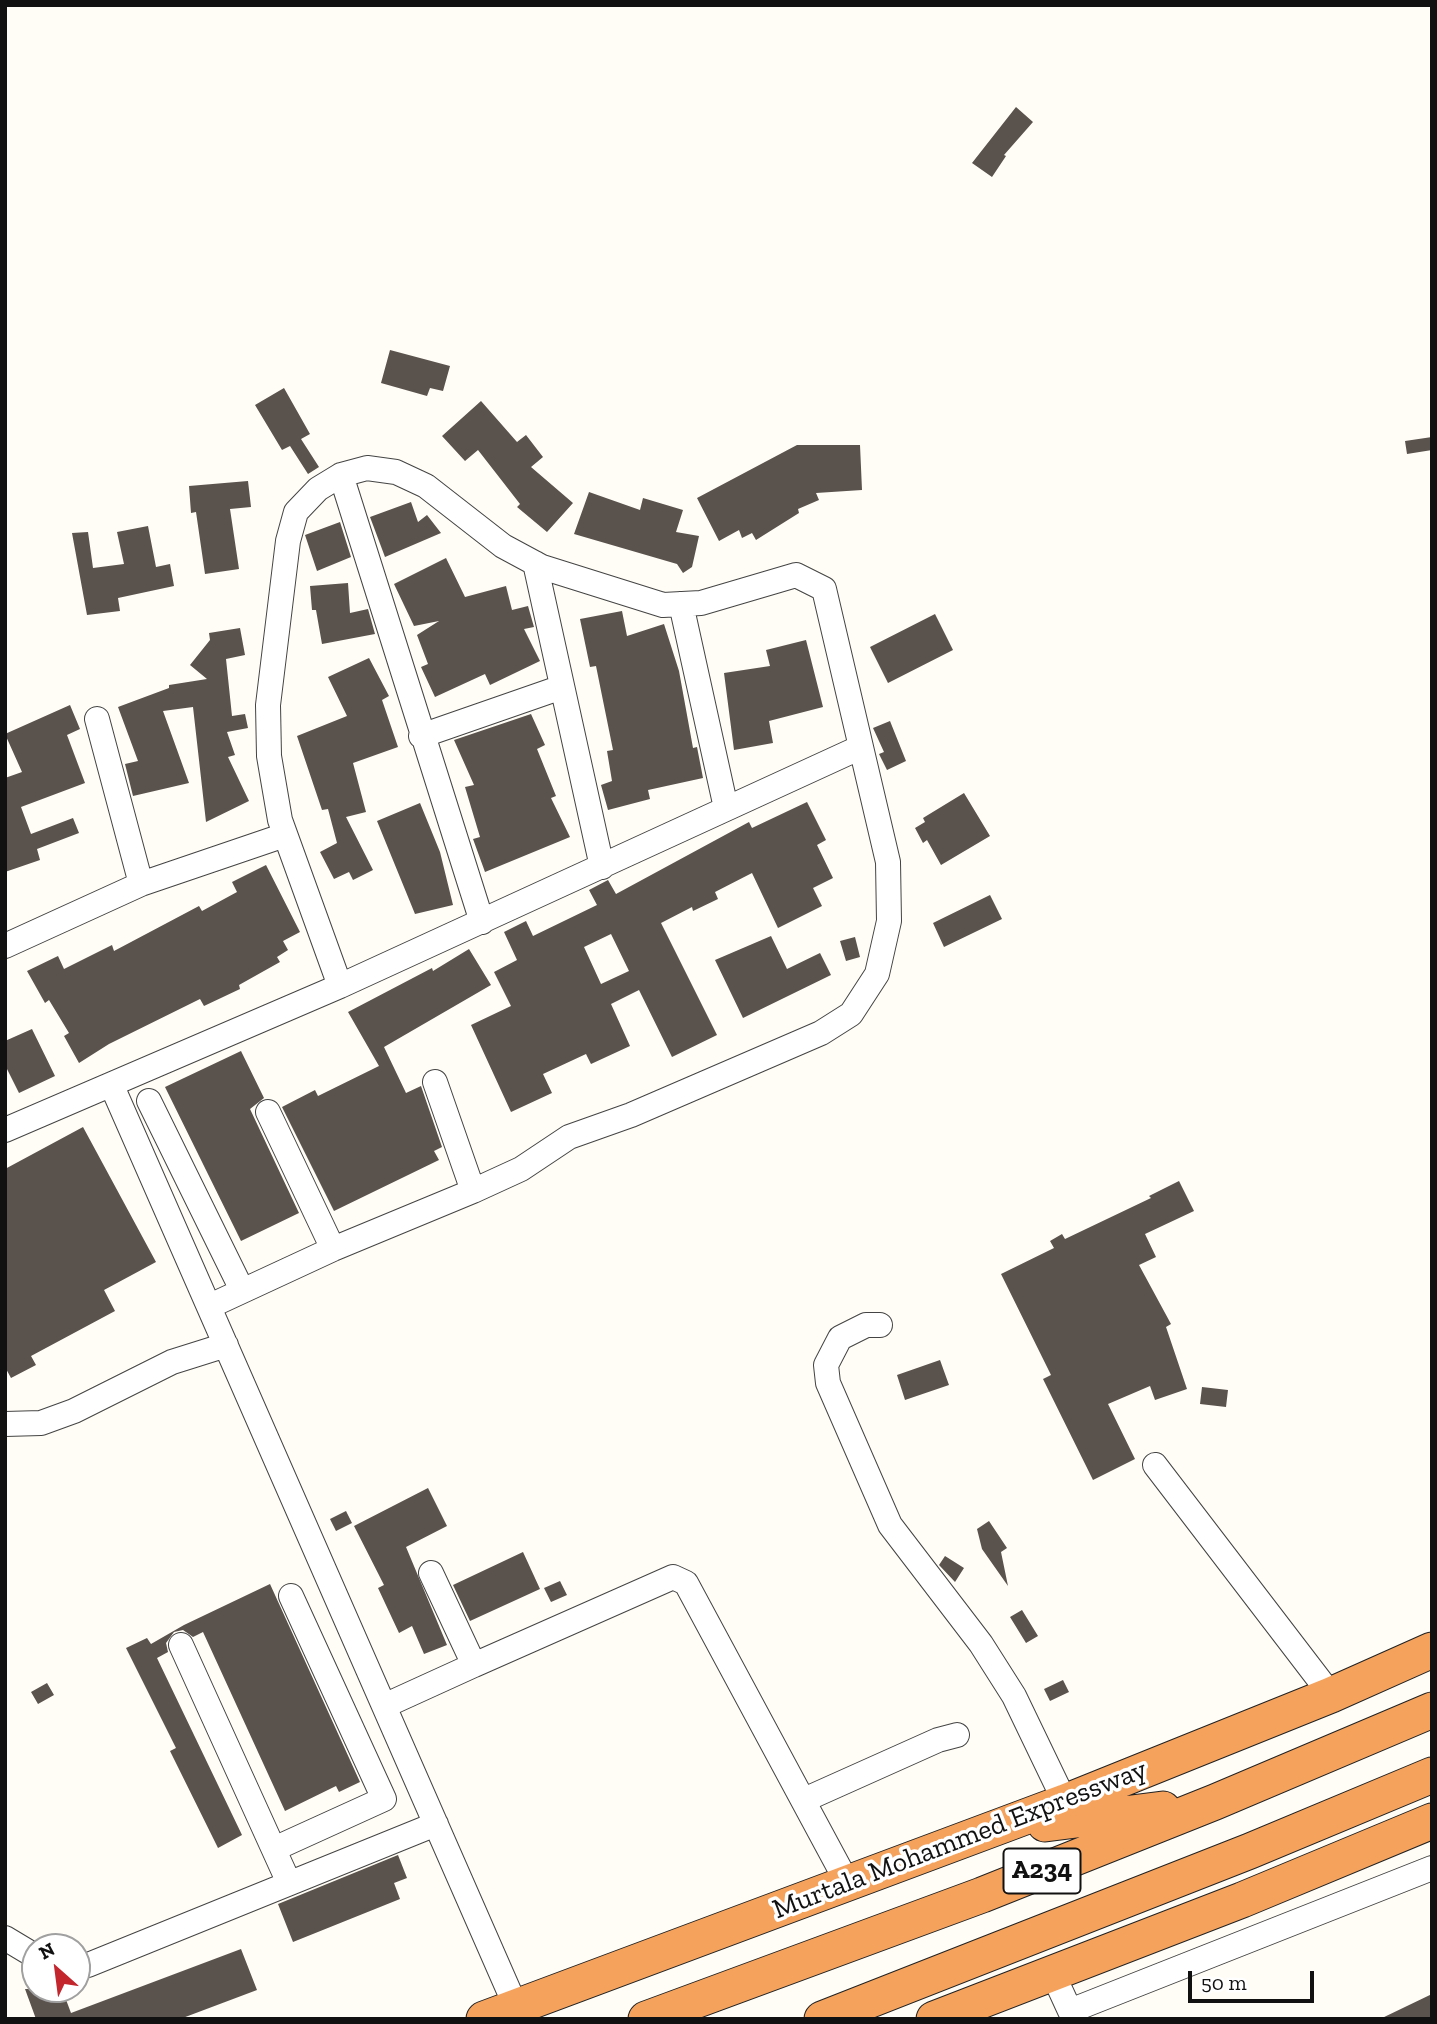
<!DOCTYPE html>
<style>
body{margin:0}
#map{position:relative;width:1437px;height:2024px;overflow:hidden;background:#fffdf5;font-family:"Zilla Slab",serif}
canvas{display:block}
.frame{position:absolute;inset:0;border:7px solid #111;pointer-events:none}
.north{position:absolute;left:21px;top:1933px;width:70px;height:70px;box-sizing:border-box;background:#fff;border:2px solid #a0a0a0;border-radius:50%;rotate:332deg;font-size:19px;font-weight:700;line-height:28px;text-align:center;color:#111}
.north::after{content:'';display:block;margin:auto;width:24px;height:32px;background:#c4262e;clip-path:polygon(50% 0,100% 100%,50% 72%,0 100%)}
.scale{position:absolute;left:1188px;top:1971px;width:126px;height:32px;box-sizing:border-box;border:4px solid #111;border-top:0;padding-left:9px;font-size:21px;line-height:24px;white-space:nowrap;color:#111;-webkit-text-stroke:5px #fff;paint-order:stroke}
</style>
<div id="map">
<canvas width="1437" height="2024"></canvas>
<div class="frame"></div>
<div class="north">N</div>
<div class="scale">50 m</div>
</div>
<script>
const ctx = document.querySelector('canvas').getContext('2d');
ctx.lineJoin = 'round';
function fill(path, color) {
  ctx.fillStyle = color;
  ctx.fill(path, 'evenodd');
}
function shape(rows) {
  const path = new Path2D();
  for (const r of rows) {
    path.moveTo(r[0], r[1]);
    for (let i = 2; i < r.length; i += 2) path.lineTo(r[i], r[i + 1]);
  }
  return path;
}
function stroke(path, color, width, dash) {
  ctx.strokeStyle = color;
  ctx.lineWidth = width;
  ctx.lineCap = dash ? 'butt' : 'round';
  ctx.setLineDash(dash || []);
  ctx.stroke(path);
}
function label(font, color, halo, rows, align = 'center') {
  ctx.font = font + ' "Zilla Slab",serif';
  ctx.lineWidth = 7;
  ctx.setLineDash([]);
  ctx.textBaseline = 'middle';
  ctx.strokeStyle = halo;
  ctx.fillStyle = color;
  for (const [text, x, y, turn = 0] of rows) {
    ctx.save();
    ctx.translate(x, y);
    ctx.rotate((+turn || 0) * Math.PI / 180);
    ctx.textAlign = isNaN(turn) ? turn : align;
    if (halo) ctx.strokeText(text, 0, 0);
    ctx.fillText(text, 0, 0);
    ctx.restore();
  }
}
fill(shape([
 [1016,107,1033,122,1004,155,1006,156,992,177,972,163],
 [390,350,450,366,443,391,430,388,427,396,381,383],
 [284,388,310,434,301,439,319,467,308,474,290,446,282,450,255,405],
 [481,401,517,442,526,435,543,457,531,467,573,503,547,532,517,507,520,504,478,450,465,461,442,436],
 [1432,437,1432,450,1407,454,1405,441],
 [797,445,860,445,862,490,816,493,819,500,798,509,799,513,756,540,752,533,742,538,739,530,719,541,697,498],
 [248,481,251,507,230,509,239,569,205,574,196,512,191,513,189,486],
 [589,492,640,510,643,498,683,510,676,532,699,536,692,567,683,573,677,564,574,534],
 [411,502,418,522,427,515,441,533,385,557,370,517],
 [340,522,351,557,317,571,305,535],
 [148,526,156,567,170,564,174,586,118,598,120,611,87,615,72,533,88,532,93,568,124,564,117,532],
 [446,558,465,597,506,586,512,610,528,606,534,627,524,629,540,661,490,685,485,674,435,697,421,667,428,664,417,635,439,621,414,626,394,584],
 [348,583,350,613,368,609,375,634,322,644,316,610,312,610,310,586],
 [622,611,627,636,664,624,679,671,693,748,697,747,703,778,648,790,650,799,608,810,601,785,612,781,607,751,613,750,596,666,590,667,580,619],
 [935,614,953,650,888,683,870,647],
 [240,628,245,655,226,659,232,716,245,714,248,728,227,732,235,755,228,757,249,801,206,822,193,707,163,711,189,783,133,796,125,764,138,761,118,707,169,688,169,685,207,679,190,665,210,640,209,633],
 [806,640,823,707,769,721,773,743,734,750,724,673,770,666,766,650],
 [369,658,389,696,382,700,398,747,353,763,366,812,346,817,373,870,353,880,349,872,334,879,320,852,337,843,328,809,322,810,297,736,347,716,328,677],
 [70,705,80,729,67,735,85,783,21,807,31,834,73,818,79,833,37,849,40,860,5,872,5,778,22,772,5,734],
 [531,714,545,745,537,749,556,796,551,798,570,837,485,872,473,839,480,837,465,787,474,785,454,740],
 [890,721,906,761,887,770,879,754,884,752,873,728],
 [964,793,990,836,941,865,927,840,923,843,915,828,925,822,923,818],
 [807,802,826,840,817,845,833,878,813,888,822,906,778,928,752,873,715,892,718,899,693,911,692,907,661,923,717,1035,672,1057,639,990,611,1004,630,1046,591,1064,586,1054,543,1074,552,1093,511,1112,471,1025,511,1006,494,972,517,960,504,932,526,921,533,936,597,905,589,890,608,880,616,894,749,822,752,828],
 [611,934,629,971,601,984,584,947],
 [420,803,440,852,453,905,415,914,377,821],
 [266,865,300,932,283,941,288,950,277,957,280,962,239,985,240,989,204,1006,200,999,109,1044,79,1063,64,1036,69,1033,49,1000,45,1003,27,971,58,956,64,969,112,945,114,951,199,906,202,911,237,892,232,882],
 [990,895,1002,919,944,947,933,923],
 [771,936,787,969,820,953,831,975,743,1018,715,960],
 [855,937,860,957,846,961,840,941],
 [469,949,491,985,384,1047,406,1093,421,1086,442,1147,434,1151,439,1160,334,1211,282,1107,315,1090,318,1096,379,1066,348,1012,432,968,433,971],
 [32,1029,55,1076,19,1093,5,1065,5,1041],
 [241,1051,264,1098,250,1109,299,1213,241,1241,165,1087],
 [83,1127,156,1262,104,1290,115,1311,31,1356,36,1365,11,1378,5,1367,5,1169],
 [1179,1181,1194,1211,1145,1234,1156,1257,1139,1265,1171,1324,1166,1327,1187,1389,1155,1400,1150,1386,1108,1404,1135,1459,1093,1480,1043,1379,1051,1375,1001,1274,1054,1248,1050,1241,1062,1234,1065,1239,1151,1198,1149,1196],
 [940,1360,949,1385,905,1400,897,1375],
 [1202,1387,1228,1390,1226,1407,1200,1404],
 [428,1488,447,1526,406,1547,447,1645,424,1654,412,1626,399,1633,378,1588,384,1585,354,1526],
 [346,1511,352,1523,336,1531,330,1519],
 [989,1521,1007,1548,1001,1552,1008,1586,982,1549,977,1529],
 [523,1552,540,1589,470,1621,453,1585],
 [945,1556,964,1568,955,1582,939,1565],
 [560,1581,567,1595,551,1602,544,1588],
 [270,1584,360,1782,339,1792,336,1786,285,1811,203,1632,193,1637,183,1630,174,1632,166,1643,168,1652,157,1658,242,1835,218,1848,170,1751,176,1748,126,1648,147,1638,151,1644,184,1625],
 [1022,1610,1038,1636,1026,1643,1010,1617],
 [1063,1680,1069,1692,1050,1701,1044,1689],
 [47,1683,54,1695,38,1704,31,1692],
 [398,1855,407,1878,394,1883,400,1899,293,1942,278,1904],
 [241,1949,257,1990,180,2019,36,2019,25,1989,62,1989,71,2013],
 [1432,1994,1432,2019,1380,2019]
]), '#5a524d');
const minor = shape([
 [341,475,482,922],
 [535,563,602,867],
 [681,604,726,808],
 [97,719,141,884],
 [421,736,562,687],
 [5,946,141,884,285,835],
 [435,1082,473,1191],
 [112,1086,516,2007],
 [149,1101,242,1290],
 [268,1112,333,1249],
 [5,1130,340,986,861,747,824,589,796,575,701,603,663,605,542,567,503,546,426,486,396,472,367,468,341,475,318,489,296,512,288,541,268,705,269,756,280,820,340,986],
 [210,1306,333,1249,473,1191,521,1169,569,1137,631,1115,821,1033,851,1014,877,974,889,921,888,862,861,747],
 [880,1325,866,1325,840,1338,826,1365,828,1383,890,1525,981,1644,1014,1696,1065,1802],
 [5,1424,41,1423,74,1411,172,1362,226,1345],
 [1155,1465,1331,1695],
 [181,1645,289,1883],
 [474,1665,673,1577,686,1583,848,1884],
 [384,1706,474,1665,431,1573],
 [804,1800,938,1740,957,1735],
 [274,1849,384,1799,291,1596],
 [5,1938,35,1956],
 [77,1965,88,1965,436,1824],
 [1053,1974,1070,2011,1432,1868]
]);
const highway = shape([
 [1045,1824,1163,1809],
 [484,2019,1065,1802,1331,1695,1432,1650],
 [646,2019,982,1895,1215,1802,1432,1710],
 [822,2019,1250,1851,1432,1775],
 [934,2019,1242,1900,1432,1821]
]);
stroke(minor, '#444', 26);
stroke(highway, '#222', 37);
stroke(minor, '#fff', 24);
stroke(highway, '#f5a25d', 35);
for (const [x, y, w] of [
 [1042,1871,77]
]) {
  const box = new Path2D();
  box.roundRect(x - w / 2, y - 22.5, w, 45, 5);
  ctx.fillStyle = '#fff';
  ctx.fill(box);
  stroke(box, '#111', 2);
}
label('bold 26px', '#111', null, [
 ["A234",1042,1871]
]);
label('28px', '#111', '#fff', [
 ["Murtala Mohammed Expressway",960,1840,-21]
]);
</script>
